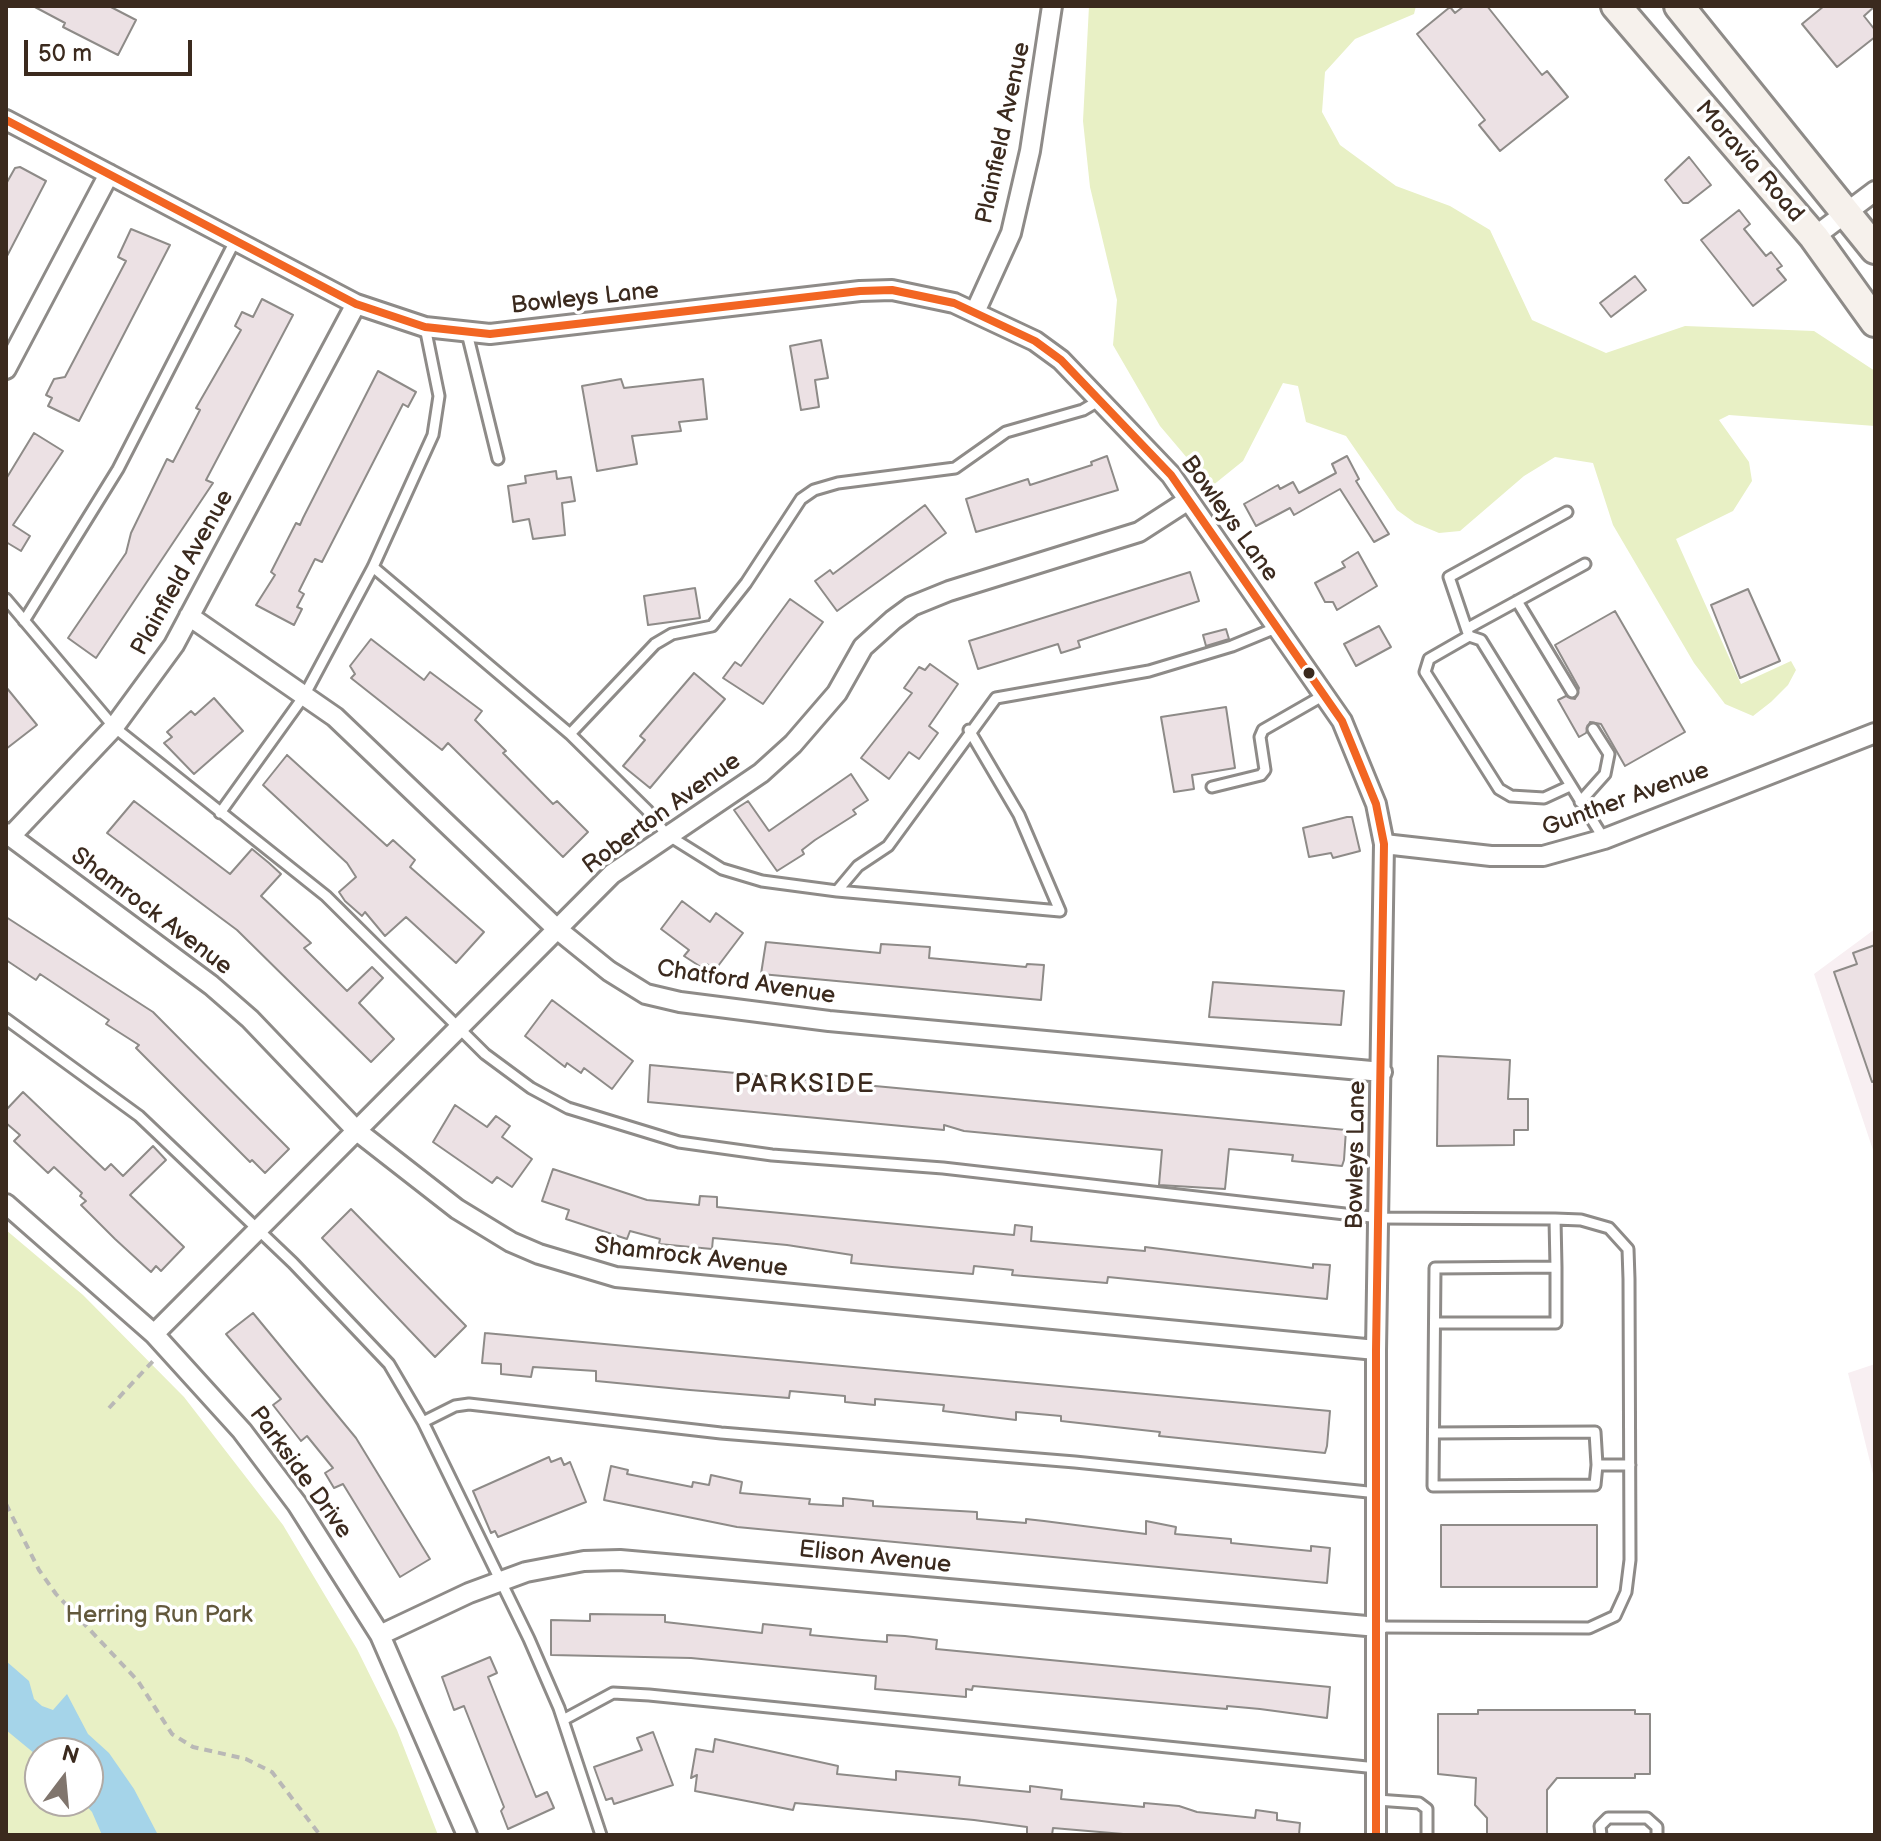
<!DOCTYPE html>
<html>
<head>
<meta charset="utf-8">
<style>
  body { margin:0 }
  #map { position:relative; width:1881px; height:1841px; overflow:hidden; background:#fff; font-family:"Balsamiq Sans",sans-serif }
  canvas { display:block }
  .frame { position:absolute; inset:0; border:8px solid #3b2a1e; pointer-events:none }
  .north { position:absolute; left:24px; top:1737px; width:80px; height:80px; box-sizing:border-box; background:#fff; border:2px solid #b1aaa5; border-radius:50%; rotate:16deg; font-size:22px; font-weight:700; line-height:32px; text-align:center; color:#3b2a1e }
  .north::after { content:''; display:block; margin:auto; width:28px; height:36px; background:#80756d; clip-path:polygon(50% 0,100% 100%,50% 72%,0 100%) }
  .scale { position:absolute; left:24px; top:40px; width:168px; height:36px; box-sizing:border-box; border:4px solid #3b2a1e; border-top:0; padding-left:10px; font-size:24px; line-height:28px; white-space:nowrap; color:#3b2a1e; -webkit-text-stroke:6px #fff; paint-order:stroke }
</style>
</head>
<body>
<div id="map">
<canvas width="1881" height="1841"></canvas>
<div class="frame"></div>
<div class="north">N</div>
<div class="scale">50 m</div>
</div>
<script>
const context = document.querySelector('canvas').getContext('2d');
context.lineJoin = 'round';
function paint(path, color) {
  context.fillStyle = color;
  context.fill(path, 'evenodd');
}
function poly(rows) {
  const path = new Path2D();
  for (const r of rows) {
    path.moveTo(r[0], r[1]);
    for (let i = 2; i < r.length; i += 2) path.lineTo(r[i], r[i + 1]);
  }
  return path;
}
function stroke(path, color, width, dash) {
  context.strokeStyle = color;
  context.lineWidth = width;
  context.lineCap = dash ? 'butt' : 'round';
  context.setLineDash(dash || []);
  context.stroke(path);
}
function drawText(font, color, halo, rows, align = 'center') {
  context.font = font + ' "Balsamiq Sans",sans-serif';
  context.lineWidth = 7;
  context.setLineDash([]);
  context.textBaseline = 'middle';
  context.strokeStyle = halo;
  context.fillStyle = color;
  for (const [text, x, y, turn = 0] of rows) {
    context.save();
    context.translate(x, y);
    context.rotate((+turn || 0) * Math.PI / 180);
    context.textAlign = isNaN(turn) ? turn : align;
    if (halo) context.strokeText(text, 0, 0);
    context.fillText(text, 0, 0);
    context.restore();
  }
}
const built = poly([
  [1875,929,1875,1156,1814,974],
  [1875,1364,1875,1482,1848,1373]
]);
const green = poly([
  [1089,6,1416,6,1414,14,1355,39,1325,72,1322,112,1340,145,1396,186,1450,206,1490,230,1532,320,1606,353,1685,326,1814,331,1875,371,1875,426,1729,415,1719,420,1749,462,1752,481,1733,511,1676,539,1741,684,1791,661,1796,670,1788,685,1771,702,1753,716,1725,704,1694,663,1613,525,1593,463,1555,457,1524,476,1460,531,1439,533,1415,523,1397,510,1346,436,1306,422,1298,386,1283,383,1243,461,1212,486,1199,472,1160,426,1113,345,1117,300,1090,187,1083,121],
  [6,1230,83,1295,184,1397,283,1525,357,1649,397,1730,438,1835,6,1835],
  [40,1753,88,1753,88,1801,40,1801]
]);
const water = poly([
  [6,1661,29,1681,34,1699,42,1706,53,1710,67,1694,88,1734,109,1753,134,1789,158,1835,102,1835,92,1812,82,1801,88,1801,88,1753,40,1753,40,1758,6,1730]
]);
const building = poly([
  [33,6,109,6,136,20,118,55,63,27,65,23,33,6],
  [1464,6,1487,6,1542,75,1547,71,1568,97,1500,151,1479,125,1485,120,1417,34,1450,7,1455,13,1464,6],
  [1824,6,1875,6,1864,16,1875,30,1875,37,1837,67,1802,24,1824,6],
  [1689,157,1711,185,1688,203,1683,203,1665,180,1689,157],
  [20,167,46,181,6,258,6,184,15,168,20,167],
  [1739,210,1750,224,1744,229,1766,256,1771,252,1782,266,1777,269,1786,280,1753,306,1701,240,1739,210],
  [131,229,170,245,79,421,48,406,52,398,46,395,54,379,65,377,126,261,118,257,131,229],
  [1635,276,1646,290,1611,317,1600,303,1635,276],
  [262,299,293,315,206,480,213,483,96,658,68,638,126,553,131,533,167,459,173,462,200,410,196,408,241,330,235,326,242,312,253,317,262,299],
  [821,340,828,378,815,380,819,407,801,410,790,346,821,340],
  [378,371,416,392,408,407,403,404,322,562,315,559,299,591,304,594,297,607,302,609,294,625,256,605,275,575,271,572,296,523,300,525,303,518,378,371],
  [621,379,624,388,703,379,707,419,679,422,681,431,632,436,637,464,597,471,582,386,621,379],
  [34,433,63,451,13,525,30,536,21,551,6,542,6,479,34,433],
  [1107,456,1118,490,976,532,966,499,1028,479,1030,485,1092,465,1091,462,1107,456],
  [1347,456,1359,479,1356,481,1389,534,1374,542,1340,489,1294,515,1290,508,1256,526,1244,504,1278,485,1280,489,1293,482,1299,493,1336,473,1332,464,1347,456],
  [556,471,557,479,571,477,575,501,562,503,565,535,533,539,529,519,513,522,508,486,526,483,525,476,556,471],
  [925,505,946,533,837,611,815,581,830,570,833,574,925,505],
  [1358,552,1377,586,1337,610,1333,602,1325,602,1315,583,1345,567,1342,562,1358,552],
  [1190,572,1199,601,1078,641,1080,647,1061,653,1058,644,978,669,969,641,1190,572],
  [695,588,700,618,648,625,644,596,695,588],
  [1748,589,1780,661,1740,678,1711,605,1748,589],
  [790,599,823,622,763,704,723,678,735,662,741,666,790,599],
  [1615,611,1685,732,1625,766,1601,724,1590,722,1586,733,1579,737,1558,700,1566,696,1575,699,1579,688,1555,645,1615,611],
  [1379,626,1391,647,1356,666,1344,644,1379,626],
  [1226,629,1229,639,1206,646,1203,635,1226,629],
  [371,639,424,680,430,672,482,711,475,720,506,751,503,753,553,804,557,801,588,832,563,857,448,743,442,750,351,678,355,674,350,666,371,639],
  [930,664,958,684,929,726,938,733,919,759,909,752,889,779,861,758,912,693,904,688,919,667,925,670,930,664],
  [694,673,725,699,650,788,623,766,645,740,640,736,694,673],
  [6,687,37,725,6,749,6,687],
  [214,698,243,731,194,774,164,743,172,737,167,732,191,711,195,715,214,698],
  [1226,707,1235,768,1192,775,1194,789,1174,792,1161,717,1226,707],
  [287,755,387,846,393,840,415,860,410,867,484,932,456,963,406,917,385,936,365,912,362,916,345,901,339,892,356,877,347,863,263,785,287,755],
  [851,774,868,800,853,810,856,814,815,840,802,850,804,854,777,871,734,810,748,801,769,831,851,774],
  [134,801,230,874,252,849,269,863,281,874,261,896,311,943,304,948,347,991,372,967,383,978,359,1003,394,1039,371,1062,237,930,107,833,134,801],
  [1347,817,1352,817,1360,851,1333,858,1331,853,1309,857,1303,828,1347,817],
  [682,901,710,922,716,913,743,933,715,970,707,964,704,969,684,956,689,950,661,929,682,901],
  [6,917,153,1012,289,1149,265,1173,252,1160,250,1162,136,1048,139,1045,106,1024,109,1020,40,974,36,980,6,960,6,917],
  [766,942,880,953,881,944,930,947,929,958,1026,967,1027,964,1044,965,1041,1000,761,974,766,942],
  [1875,945,1875,1081,1872,1082,1834,972,1857,964,1853,953,1875,945],
  [1213,982,1344,991,1341,1025,1209,1017,1213,982],
  [552,1000,633,1061,612,1089,584,1068,581,1073,567,1063,565,1067,525,1036,552,1000],
  [1438,1056,1510,1060,1508,1099,1528,1099,1528,1130,1514,1130,1514,1145,1437,1146,1438,1056],
  [650,1065,1346,1130,1344,1160,1342,1166,1292,1161,1293,1155,1229,1149,1225,1189,1159,1185,1162,1150,964,1131,944,1125,944,1130,648,1102,650,1065],
  [23,1092,105,1170,111,1164,123,1176,153,1146,166,1160,130,1195,184,1247,161,1271,156,1266,151,1272,115,1239,81,1205,86,1201,80,1196,82,1193,54,1167,48,1173,14,1141,20,1135,6,1123,6,1110,23,1092],
  [455,1105,487,1127,496,1116,510,1126,502,1137,532,1159,512,1187,497,1177,492,1183,433,1142,455,1105],
  [553,1169,647,1200,699,1205,700,1196,717,1197,717,1207,1014,1235,1015,1225,1032,1227,1031,1241,1145,1251,1145,1247,1313,1268,1313,1264,1330,1265,1327,1299,1108,1277,1107,1283,1012,1275,1013,1270,974,1266,973,1274,892,1267,851,1263,852,1255,787,1245,713,1238,712,1249,659,1244,660,1239,630,1231,627,1239,566,1219,569,1210,542,1201,553,1169],
  [351,1209,466,1326,435,1357,322,1238,351,1209],
  [253,1313,356,1438,430,1559,400,1577,343,1484,334,1488,325,1473,333,1468,307,1436,301,1441,273,1405,281,1399,226,1334,253,1313],
  [485,1333,1330,1411,1327,1446,1325,1453,1159,1436,1160,1432,1061,1421,1061,1416,1016,1412,1016,1420,943,1411,944,1405,875,1399,875,1405,845,1402,845,1396,790,1391,789,1398,690,1390,596,1381,596,1371,533,1367,531,1377,501,1374,501,1364,482,1363,485,1333],
  [549,1457,551,1462,561,1458,564,1465,570,1462,586,1502,498,1537,495,1531,491,1533,473,1491,549,1457],
  [611,1466,628,1470,627,1474,692,1487,693,1482,709,1485,711,1475,742,1482,740,1493,810,1499,809,1504,843,1506,843,1498,873,1501,873,1506,977,1512,977,1519,1026,1523,1026,1519,1044,1521,1146,1534,1146,1521,1176,1527,1175,1534,1231,1539,1231,1543,1311,1551,1311,1546,1330,1548,1327,1583,737,1527,604,1500,611,1466],
  [1441,1525,1597,1525,1597,1587,1441,1587,1441,1525],
  [590,1614,665,1615,665,1622,762,1633,763,1624,811,1629,810,1635,862,1640,887,1642,887,1635,905,1636,937,1640,936,1649,1330,1687,1327,1718,1260,1709,1227,1706,1227,1709,973,1686,972,1690,966,1689,966,1697,875,1689,876,1676,691,1658,551,1655,551,1620,590,1621,590,1614],
  [490,1657,497,1673,488,1677,536,1797,547,1792,554,1808,508,1829,501,1811,504,1807,464,1706,454,1710,442,1677,490,1657],
  [1478,1710,1635,1710,1635,1714,1650,1714,1650,1774,1635,1774,1635,1778,1557,1778,1547,1790,1547,1835,1487,1835,1487,1818,1475,1805,1476,1778,1438,1774,1438,1714,1478,1714,1478,1710],
  [653,1732,673,1785,614,1804,612,1798,606,1800,594,1767,642,1750,637,1738,653,1732],
  [715,1739,838,1766,837,1774,896,1780,896,1771,960,1777,959,1785,1030,1792,1030,1786,1062,1790,1061,1799,1144,1807,1144,1803,1179,1806,1197,1812,1255,1818,1256,1810,1277,1813,1277,1820,1300,1823,1299,1835,1135,1835,1053,1828,1052,1835,1027,1835,1027,1827,974,1820,795,1803,793,1810,695,1791,697,1775,691,1778,696,1749,713,1752,715,1739]
]);
const path = poly([
  [109,1408,153,1361],
  [6,1504,39,1570,56,1594,138,1681,172,1734,193,1747,246,1759,272,1772,320,1835]
]);
const lane = poly([
  [467,333,498,459],
  [373,567,570,734,647,810,666,834,722,869,762,881,837,891,858,866,888,846,996,698,1149,671,1232,646,1278,627],
  [6,599,114,727,326,896,485,1054,531,1088,568,1108,679,1142,772,1155,943,1168,1380,1218,1555,1219,1581,1220,1609,1228,1628,1249,1629,1279,1630,1560,1626,1592,1615,1616,1589,1628,1378,1627],
  [1517,601,1572,692],
  [24,621,118,469,234,243],
  [1468,628,1585,564],
  [1469,636,1449,577,1567,512],
  [570,734,655,644,672,634,712,626,746,583,801,499,814,490,838,483,955,468,1006,432,1083,410,1100,400],
  [1570,786,1544,798,1511,796,1499,789,1425,672,1429,659,1469,636,1481,640,1604,839],
  [1212,787,1261,775,1265,770,1260,737,1263,730,1324,695],
  [1580,802,1605,774,1609,754,1593,729],
  [220,813,304,696,373,567,433,435,439,396,425,327],
  [837,891,1060,911,1019,815,969,730],
  [6,1019,139,1116,293,1263,389,1364,423,1422,529,1639,559,1708,601,1835],
  [1555,1219,1556,1267,1435,1268,1433,1486,1595,1485,1597,1465],
  [1435,1323,1556,1323,1556,1267],
  [423,1422,455,1406,469,1404,721,1433,1075,1462,1378,1493],
  [1434,1433,1595,1432,1597,1465,1630,1465],
  [563,1720,613,1693,649,1695,1377,1768],
  [1377,1800,1419,1803,1427,1809,1427,1835],
  [1601,1835,1600,1826,1608,1818,1647,1818,1657,1827,1657,1835]
]);
const street = poly([
  [6,120,356,304,425,327,490,334,860,291,892,290,954,303,1035,341,1061,360,1171,475,1342,721,1376,804,1384,844,1376,1350,1376,1835],
  [1814,237,1875,191],
  [975,312,1011,233,1030,151,1052,6],
  [6,369,109,174],
  [189,616,335,717,557,929,609,971,646,994,680,1002,829,1021,1382,1072],
  [6,833,211,985,250,1019,357,1131,457,1209,511,1242,539,1254,616,1277,1376,1350],
  [10,837,114,727,174,645,356,304],
  [1384,844,1491,856,1543,856,1604,839,1875,733],
  [6,1204,154,1334,242,1431,297,1504,380,1635,467,1835],
  [154,1334,612,874,761,773,793,744,837,693,863,647,893,620,912,606,949,591,1139,532,1187,501],
  [380,1635,469,1593,526,1572,584,1561,620,1560,1378,1627]
]);
const primary = poly([
  [1616,6,1814,237,1875,322],
  [1679,6,1875,249]
]);
const bus1 = poly([
  [6,120,356,304,425,327,490,334,860,291,892,290,954,303,1035,341,1061,360,1171,475,1342,721,1376,804,1384,844,1376,1350,1376,1835]
]);
const markers = [
  [1309,673,7,"#3b2a1e"]
];
const streetNames = [
  ["Plainfield Avenue",1004,133,-78],
  ["Moravia Road",1749,162,49],
  ["Bowleys Lane",585,299,-6],
  ["Bowleys Lane",1229,519,54],
  ["Plainfield Avenue",183,573,-61],
  ["Gunther Avenue",1626,800,-20],
  ["Roberton Avenue",662,814,-36],
  ["Shamrock Avenue",151,912,37],
  ["Chatford Avenue",746,983,9],
  ["Bowleys Lane",1357,1155,-89],
  ["Shamrock Avenue",691,1258,7],
  ["Parkside Drive",300,1473,54],
  ["Elison Avenue",875,1558,6]
];
const parkNames = [
  ["Herring Run Park",159,1616]
];
const neighbourhoodNames = [
  ["PARKSIDE",805,1085]
];
paint(built, '#f8eff2');
paint(green, '#e8f0c5');
paint(water, '#a5d4e9');
paint(building, '#ece1e4');
stroke(building, '#8e8b88', 2);
stroke(lane, '#8e8b88', 15);
stroke(street, '#8e8b88', 24);
stroke(primary, '#8e8b88', 34);
stroke(path, '#b9b8b6', 4, [8, 6]);
stroke(lane, '#fff', 9);
stroke(street, '#fff', 18);
stroke(primary, '#f6f1ec', 28);
stroke(bus1, '#f26522', 8);
for (const [x, y, r, color] of markers) {
  const dot = new Path2D();
  dot.arc(x, y, r, 0, 2 * Math.PI);
  context.fillStyle = color;
  context.fill(dot);
  stroke(dot, '#fff', 3);
}
drawText('24px', '#3b2a1e', '#fff', streetNames);
drawText('24px', '#62583c', '#fff', parkNames);
context.letterSpacing = '2px';
drawText('26px', '#3b2a1e', '#fff', neighbourhoodNames);
context.letterSpacing = '0px';
</script>
</body>
</html>
